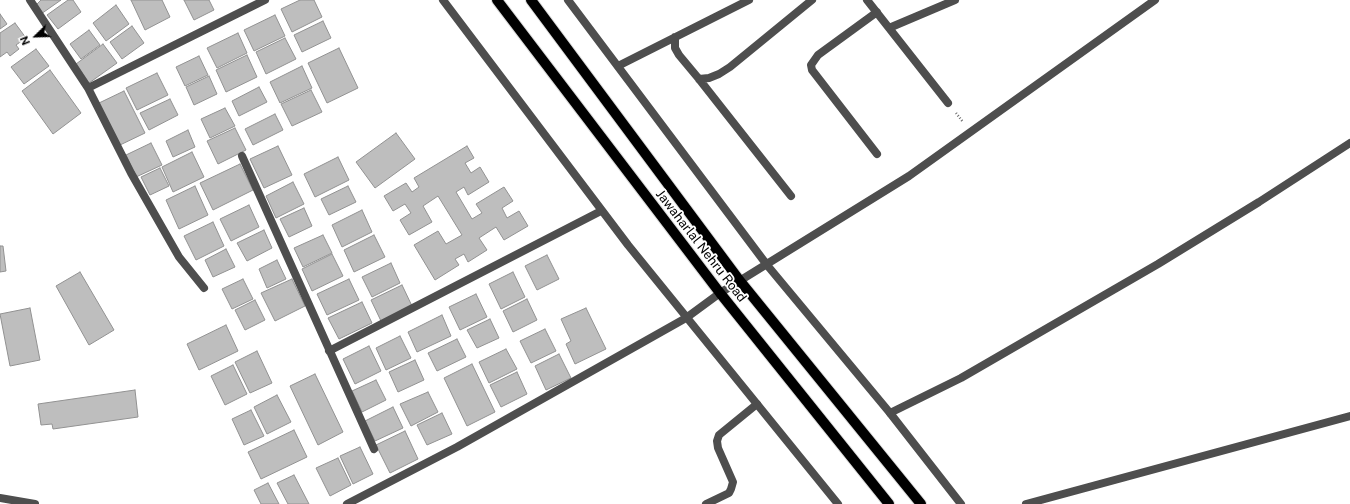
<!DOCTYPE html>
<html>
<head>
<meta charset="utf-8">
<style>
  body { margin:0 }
  #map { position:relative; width:1350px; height:504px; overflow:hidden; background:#fff; font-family:"Public Sans",sans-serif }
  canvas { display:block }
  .north { position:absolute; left:16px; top:16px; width:40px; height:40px; -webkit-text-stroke:3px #fff; paint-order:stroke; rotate:247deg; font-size:11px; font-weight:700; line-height:16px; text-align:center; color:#000 }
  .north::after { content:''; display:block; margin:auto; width:14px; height:18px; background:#000; clip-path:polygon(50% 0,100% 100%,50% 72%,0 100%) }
</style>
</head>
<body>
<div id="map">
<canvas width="1350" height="504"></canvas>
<div class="north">N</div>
</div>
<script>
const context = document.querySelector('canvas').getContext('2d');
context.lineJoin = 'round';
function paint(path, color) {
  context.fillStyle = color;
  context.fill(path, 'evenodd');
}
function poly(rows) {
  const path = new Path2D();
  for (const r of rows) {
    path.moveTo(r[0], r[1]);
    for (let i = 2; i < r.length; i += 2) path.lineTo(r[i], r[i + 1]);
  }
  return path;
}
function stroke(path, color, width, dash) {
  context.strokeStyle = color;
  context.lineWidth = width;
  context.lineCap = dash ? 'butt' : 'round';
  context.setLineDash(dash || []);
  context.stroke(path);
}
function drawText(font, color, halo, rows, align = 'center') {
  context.font = font + ' "Public Sans",sans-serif';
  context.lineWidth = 3.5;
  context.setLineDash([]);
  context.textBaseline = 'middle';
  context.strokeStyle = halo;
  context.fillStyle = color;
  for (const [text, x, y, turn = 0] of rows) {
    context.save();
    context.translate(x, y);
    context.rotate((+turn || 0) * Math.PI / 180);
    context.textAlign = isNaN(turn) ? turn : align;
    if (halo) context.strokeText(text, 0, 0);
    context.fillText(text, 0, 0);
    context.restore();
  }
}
const building = poly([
  [41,0,61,0,41,14,35,6,41,0],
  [68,0,73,0,81,12,58,29,47,15,68,0],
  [131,0,162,0,170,17,145,30,131,0],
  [184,0,209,0,214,10,194,20,184,0],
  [300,0,314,0,322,17,292,32,281,9,300,0],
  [116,5,129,24,106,41,93,23,116,5],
  [0,14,7,24,0,29,0,14],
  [275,15,285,36,254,51,244,30,275,15],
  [323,21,331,38,302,52,294,35,323,21],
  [15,23,26,38,16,45,19,49,10,56,7,52,0,57,0,33,15,23],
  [132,26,144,43,122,59,110,42,132,26],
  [89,30,100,45,81,59,70,44,89,30],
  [238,33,247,53,217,68,207,48,238,33],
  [285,38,296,59,266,74,256,52,285,38],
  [103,44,117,63,89,83,76,64,103,44],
  [339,48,358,88,327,103,308,63,339,48],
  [36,49,49,66,24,84,11,67,36,49],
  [247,55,257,77,226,92,216,70,247,55],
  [199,56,208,75,185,86,176,67,199,56],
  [302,66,312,88,280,103,270,82,302,66],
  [50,70,81,113,53,134,22,91,50,70],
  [157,73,168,95,137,110,126,88,157,73],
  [209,76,217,94,194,105,186,87,209,76],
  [259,87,267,102,239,116,232,101,259,87],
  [311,90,322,112,292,126,281,104,311,90],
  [124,91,145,133,120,145,99,103,124,91],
  [170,99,178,115,149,130,140,113,170,99],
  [225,108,235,126,210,138,201,119,225,108],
  [275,114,283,130,253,145,245,129,275,114],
  [235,128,246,150,218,164,207,141,235,128],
  [188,130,195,147,173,157,166,141,188,130],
  [396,133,415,159,375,188,356,162,396,133],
  [151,143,162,165,136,177,126,155,151,143],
  [278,146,292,175,264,188,250,159,278,146],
  [467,146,474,158,465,163,471,173,480,167,489,182,468,195,464,187,456,192,472,219,482,213,476,204,504,187,513,201,502,208,507,218,519,211,528,226,504,240,496,227,479,238,487,250,468,262,464,254,455,259,459,265,435,280,414,245,438,231,446,244,462,235,438,196,423,206,432,222,409,235,400,220,411,213,405,204,393,211,384,196,406,183,412,192,419,187,414,178,467,146],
  [192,152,204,177,173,192,162,167,192,152],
  [338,157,349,180,315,197,304,174,338,157],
  [240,164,253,190,213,210,200,183,240,164],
  [160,168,169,186,150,195,141,177,160,168],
  [293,182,304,204,276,218,266,196,293,182],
  [195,186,208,215,179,229,166,200,195,186],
  [348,186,356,202,329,215,321,199,348,186],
  [249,205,259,227,231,241,220,219,249,205],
  [304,208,312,226,289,237,280,219,304,208],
  [362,210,372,232,342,247,332,225,362,210],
  [213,222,224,246,196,260,184,236,213,222],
  [264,230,272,248,247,261,237,243,264,230],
  [323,235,332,253,303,267,294,248,323,235],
  [374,235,385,257,354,272,344,250,374,235],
  [0,246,3,246,6,271,0,272,0,246],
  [226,249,235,267,213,277,205,260,226,249],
  [332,254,343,276,312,291,302,269,332,254],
  [547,255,559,279,537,290,525,266,547,255],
  [277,260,286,279,267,288,259,269,277,260],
  [391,263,400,283,372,297,362,277,391,263],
  [80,272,114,330,89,345,56,286,80,272],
  [513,272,525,297,501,309,489,284,513,272],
  [243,279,253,299,232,309,222,289,243,279],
  [292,279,305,306,275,321,261,293,292,279],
  [349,279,359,300,327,315,317,294,349,279],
  [402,285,412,306,381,321,371,300,402,285],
  [476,294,487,317,460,330,449,307,476,294],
  [527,299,537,320,513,332,503,311,527,299],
  [255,300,265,320,245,330,235,310,255,300],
  [362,302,372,323,339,339,328,318,362,302],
  [30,308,40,360,10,366,0,314,30,308],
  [586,308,606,349,575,364,566,344,571,341,561,319,586,308],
  [442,315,451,336,417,352,408,332,442,315],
  [490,319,499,338,477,348,467,330,490,319],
  [226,325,238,351,199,370,187,344,226,325],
  [545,329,556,351,531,363,520,341,545,329],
  [400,336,411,358,386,370,376,348,400,336],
  [457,339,466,357,437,371,428,353,457,339],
  [369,346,381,371,355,384,343,359,369,346],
  [506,349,517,369,489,383,479,362,506,349],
  [257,351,272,383,250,393,235,362,257,351],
  [559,354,571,378,546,390,535,366,559,354],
  [415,360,424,380,398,392,389,372,415,360],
  [472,364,495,412,467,426,444,378,472,364],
  [233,365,247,394,225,405,211,376,233,365],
  [517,372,527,394,501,407,490,385,517,372],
  [315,374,343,432,318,445,290,386,315,374],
  [376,380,386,400,362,412,352,391,376,380],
  [135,390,138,417,53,429,52,424,41,425,38,404,135,390],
  [428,392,438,412,411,426,400,404,428,392],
  [277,395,291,422,267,434,254,407,277,395],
  [393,407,403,428,375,441,365,421,393,407],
  [251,410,264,436,244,445,232,419,251,410],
  [442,413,452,434,427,445,417,425,442,413],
  [294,430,307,457,261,479,248,452,294,430],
  [405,431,418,459,390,473,376,445,405,431],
  [360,447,373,474,353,484,340,456,360,447],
  [338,458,351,485,330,496,316,468,338,458],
  [294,475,309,504,288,504,277,483,294,475],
  [268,483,279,504,261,504,254,490,268,483]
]);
const path = poly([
  [956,113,963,122]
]);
const service = poly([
  [242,156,374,449],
  [329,351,601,211]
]);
const minor = poly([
  [30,0,88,88,265,0],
  [867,0,948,103],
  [877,12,818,55,811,65,812,70,877,154],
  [889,28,955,0],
  [675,37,675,48,679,55,699,79,791,196],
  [618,66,749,0],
  [699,79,709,78,719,74,730,67,812,0],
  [88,88,131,173,179,257,204,288],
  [890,413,961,378,1158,264,1259,202,1350,143],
  [706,504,729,493,731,489,733,482,718,448,717,441,719,435,757,404],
  [1026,504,1350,416]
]);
const tertiary = poly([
  [443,0,628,245,838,504],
  [568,0,767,265,890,413,961,504],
  [0,498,35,504],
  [347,504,457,447,686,318,720,293,909,176,1155,0]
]);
const primary = poly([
  [497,0,720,293,889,504],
  [531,0,740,281,921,504]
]);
const streetNames = [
  ["Jawaharlal Nehru Road",701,246,52]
];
paint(building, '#bebebe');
stroke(building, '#929292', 1);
stroke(primary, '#dbdbdb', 12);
stroke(path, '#707070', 2.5, [1, 2]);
stroke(service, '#4e4e4e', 8);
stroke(minor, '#4e4e4e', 8);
stroke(tertiary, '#4e4e4e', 8);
stroke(primary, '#000', 10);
drawText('13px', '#000', '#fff', streetNames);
</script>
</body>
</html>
